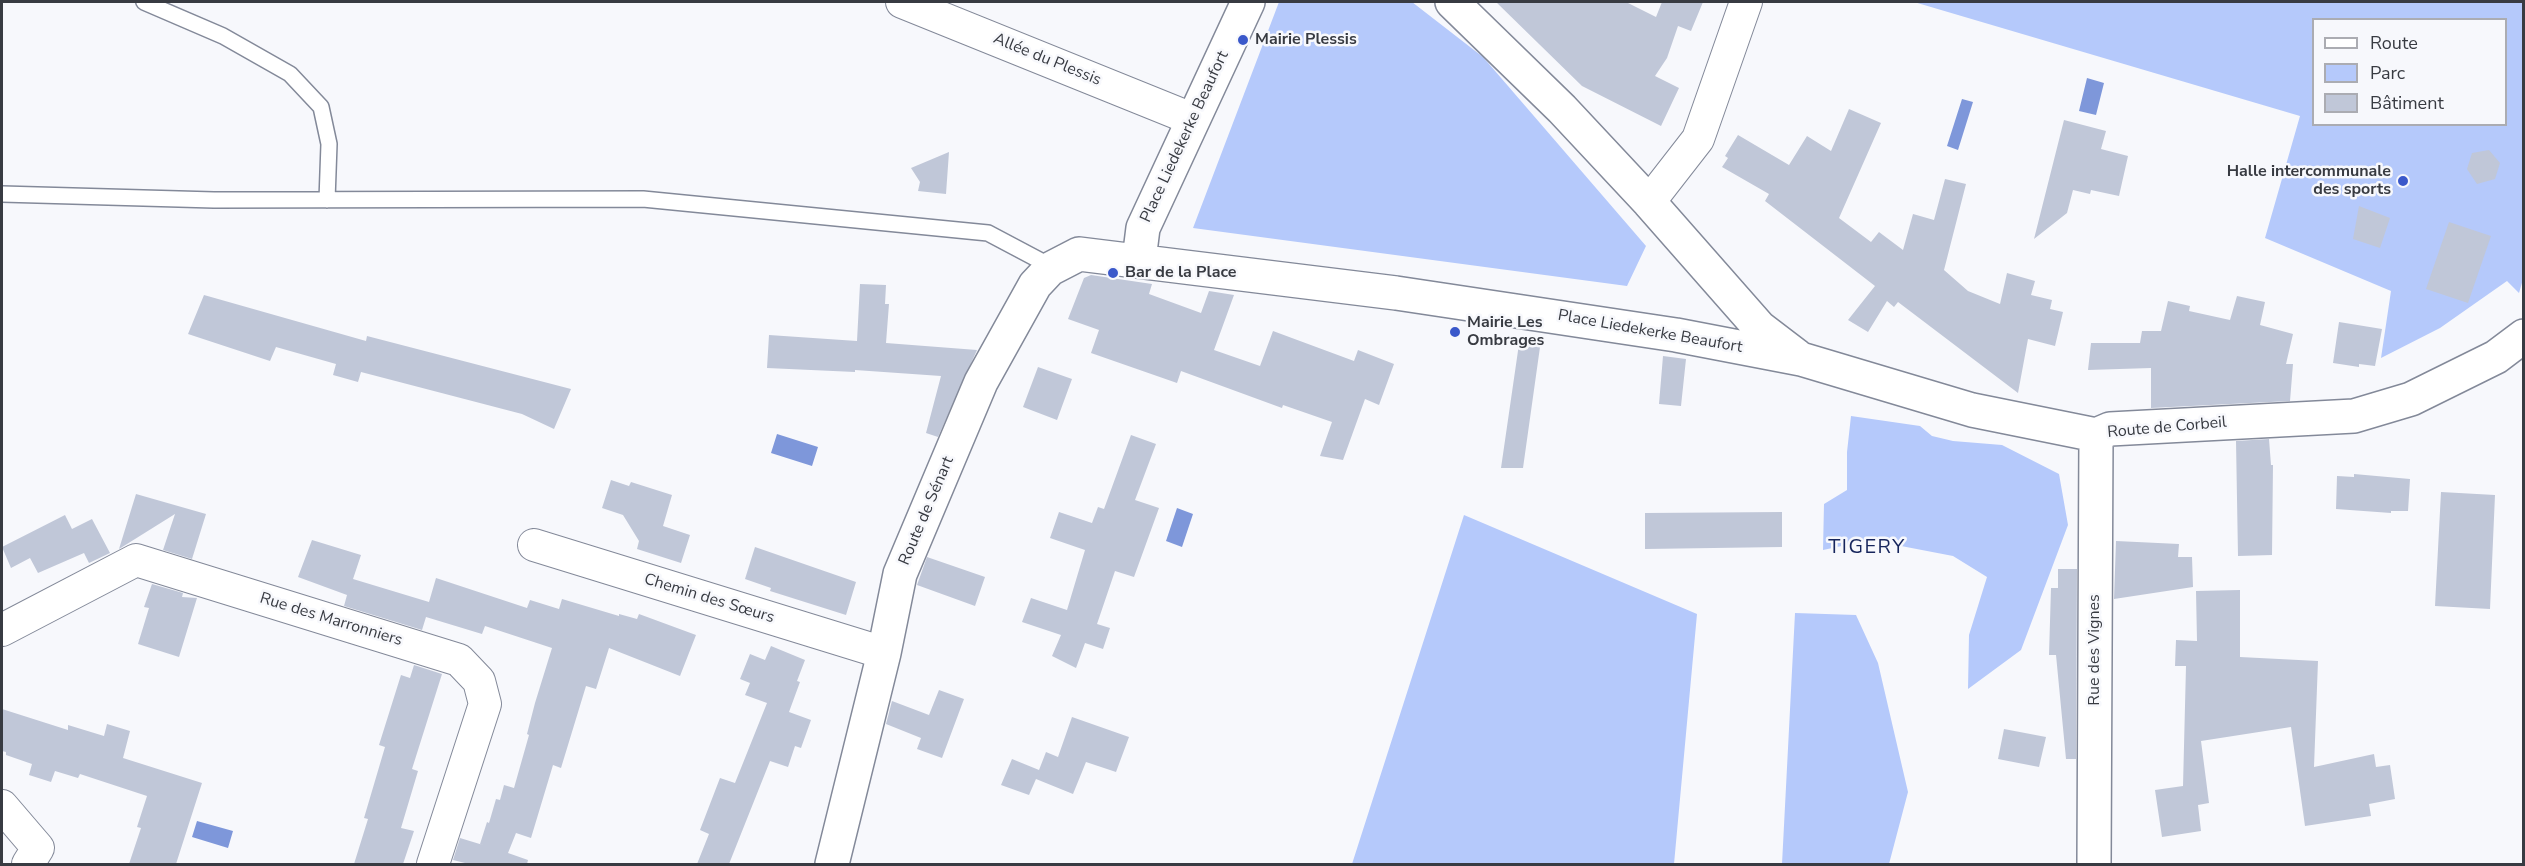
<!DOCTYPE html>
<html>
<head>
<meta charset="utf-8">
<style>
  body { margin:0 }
  #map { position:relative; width:2525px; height:866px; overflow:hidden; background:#f7f8fc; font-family:"Nunito Sans",sans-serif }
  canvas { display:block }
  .frame { position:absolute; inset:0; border:3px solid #383b42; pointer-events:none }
  .legend { position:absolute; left:2312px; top:18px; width:195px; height:108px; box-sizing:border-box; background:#f7f8fc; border:2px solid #abacb2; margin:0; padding:8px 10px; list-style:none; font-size:18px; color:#383b42 }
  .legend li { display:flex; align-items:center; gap:12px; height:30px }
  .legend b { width:30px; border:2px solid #abacb2 }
</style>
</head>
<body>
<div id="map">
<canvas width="2525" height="866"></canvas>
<div class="frame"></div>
<ul class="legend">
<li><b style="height:8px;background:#fff"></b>Route</li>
<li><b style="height:16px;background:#b5c9fb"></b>Parc</li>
<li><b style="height:16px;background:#c0c7d8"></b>Bâtiment</li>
</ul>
</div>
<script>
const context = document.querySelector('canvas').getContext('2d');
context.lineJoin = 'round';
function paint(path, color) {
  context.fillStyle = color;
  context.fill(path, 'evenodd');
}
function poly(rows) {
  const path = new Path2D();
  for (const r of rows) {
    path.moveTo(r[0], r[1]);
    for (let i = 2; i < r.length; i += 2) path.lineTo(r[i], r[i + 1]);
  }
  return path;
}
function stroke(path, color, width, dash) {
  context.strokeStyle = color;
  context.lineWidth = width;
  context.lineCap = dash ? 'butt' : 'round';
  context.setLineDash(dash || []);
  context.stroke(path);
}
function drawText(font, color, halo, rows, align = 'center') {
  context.font = font + ' "Nunito Sans",sans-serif';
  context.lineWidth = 5;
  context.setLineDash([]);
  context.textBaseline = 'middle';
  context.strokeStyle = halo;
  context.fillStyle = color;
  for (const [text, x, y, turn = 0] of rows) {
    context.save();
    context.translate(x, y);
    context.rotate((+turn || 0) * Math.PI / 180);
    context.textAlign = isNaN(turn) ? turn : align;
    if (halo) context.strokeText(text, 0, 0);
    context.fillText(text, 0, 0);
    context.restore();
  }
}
const green = poly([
  [1279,2,1412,2,1483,57,1646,246,1627,286,1193,228],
  [1914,2,2523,2,2524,276,2519,293,2507,281,2440,328,2381,358,2391,291,2265,238,2300,116],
  [2314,20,2506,20,2506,124,2314,124],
  [1851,416,1920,426,1932,436,1953,441,2002,445,2059,474,2068,525,2021,650,1968,689,1969,635,1987,577,1953,556,1870,540,1823,550,1824,504,1847,490,1847,452],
  [1464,515,1697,614,1674,864,1352,864],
  [1795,613,1856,615,1878,663,1908,792,1889,864,1782,864]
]);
const water = poly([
  [2087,78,2104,83,2096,115,2079,111],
  [1962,99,1973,102,1958,150,1947,146],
  [777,434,818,447,812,466,771,453],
  [1177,508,1193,514,1182,547,1166,541],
  [197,821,233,831,228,848,192,837]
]);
const building = poly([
  [1496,2,1626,2,1656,17,1662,2,1703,2,1691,31,1678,26,1667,58,1655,76,1679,88,1661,126,1582,86],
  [1849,109,1881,123,1839,218,1871,242,1879,232,1903,250,1913,214,1934,220,1945,179,1966,184,1944,270,1968,291,2000,304,2007,273,2035,281,2031,295,2052,300,2050,309,2063,312,2055,346,2028,339,2018,393,1898,302,1894,307,1887,301,1868,332,1848,320,1875,286,1765,201,1769,194,1722,167,1728,158,1725,156,1738,135,1789,165,1807,136,1831,151],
  [2064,120,2106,131,2101,149,2128,156,2119,196,2091,190,2090,194,2073,190,2067,213,2034,239],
  [2489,150,2500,163,2495,179,2477,184,2467,169,2472,153],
  [949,152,946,194,918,191,920,182,911,168],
  [2359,206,2390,218,2380,248,2353,239],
  [2449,222,2491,236,2468,303,2426,289],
  [1091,275,1152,284,1149,294,1201,313,1209,291,1234,295,1214,350,1260,366,1273,331,1354,361,1358,350,1394,364,1379,405,1365,399,1343,460,1320,456,1332,422,1283,405,1282,408,1181,371,1177,383,1091,353,1099,330,1068,319,1084,278],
  [860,284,886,285,885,304,889,304,886,343,977,350,938,437,926,433,941,376,855,370,855,372,767,368,769,335,857,341],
  [204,295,366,341,367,336,571,389,554,429,522,414,361,372,358,382,333,375,336,364,276,347,270,361,188,334],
  [2237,296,2265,302,2260,325,2293,334,2286,364,2293,364,2290,401,2151,408,2151,368,2088,370,2091,343,2140,343,2142,331,2161,331,2168,301,2190,306,2189,311,2230,320],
  [2339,322,2382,329,2375,366,2359,364,2359,367,2333,363],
  [1520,337,1541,340,1523,468,1501,468],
  [1663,356,1686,359,1681,406,1659,404],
  [1038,367,1072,379,1057,420,1023,407],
  [1131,435,1156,444,1135,500,1159,508,1134,577,1115,571,1097,624,1110,628,1103,649,1085,643,1076,668,1052,656,1061,635,1022,622,1031,598,1067,610,1085,550,1050,538,1059,512,1092,523,1098,507,1104,509],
  [2269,439,2271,465,2273,465,2272,555,2238,556,2236,441],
  [2354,474,2410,479,2408,511,2391,511,2391,513,2336,509,2337,476,2354,477],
  [611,480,629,486,631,482,672,495,663,526,690,535,681,563,637,549,639,541,623,515,602,508],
  [2441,492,2495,495,2490,609,2435,606],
  [136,494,206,514,192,559,163,550,175,514,119,549],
  [1782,512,1782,547,1645,549,1645,513],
  [65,515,72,529,92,519,110,553,89,563,84,553,38,573,30,558,11,568,2,547],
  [312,540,361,555,353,579,429,602,436,578,527,608,530,600,559,609,562,599,619,616,619,614,637,619,639,614,696,635,680,676,609,648,596,689,586,686,561,768,553,765,531,838,516,833,508,853,528,860,527,864,469,864,453,860,460,838,483,845,480,844,487,822,489,823,496,799,500,800,504,785,514,788,529,735,527,734,535,703,552,648,485,626,482,634,426,617,422,630,344,606,347,595,298,577],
  [2116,541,2179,544,2178,557,2192,557,2193,587,2114,599],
  [755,547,856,582,846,615,770,591,771,588,745,579],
  [927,557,985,577,975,606,917,585],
  [2058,569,2077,569,2076,759,2066,759,2056,655,2049,655,2051,588,2058,588],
  [152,584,183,593,182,597,197,598,179,657,138,644,149,608,144,607],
  [2240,590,2240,657,2318,661,2314,767,2374,754,2376,767,2390,765,2395,799,2369,804,2371,816,2305,826,2291,727,2201,741,2209,803,2198,805,2201,831,2162,837,2155,790,2183,786,2186,666,2175,666,2176,640,2197,641,2196,591],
  [771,646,805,660,797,681,800,682,789,712,811,720,801,748,795,746,788,767,770,761,729,864,697,864,709,834,700,830,720,778,735,783,767,703,745,695,750,683,740,679,750,654,765,660],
  [414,665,442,674,412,769,418,771,401,828,414,831,403,864,354,864,368,819,364,818,385,747,379,745,401,675,410,678],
  [939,690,964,699,942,758,917,749,921,738,886,724,892,701,929,715],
  [2,709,68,730,68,725,104,736,107,724,130,731,123,758,202,783,176,864,129,864,141,828,137,827,147,796,80,774,78,778,55,771,51,782,29,775,32,764,6,755,6,752,2,751],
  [1072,717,1129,737,1116,772,1086,762,1073,794,1036,779,1029,795,1001,785,1012,759,1039,770,1046,752,1058,757],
  [2004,729,2046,737,2039,767,1998,759]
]);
const service = poly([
  [144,2,223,36,290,74,321,107,329,144,327,200],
  [2,194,214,200,643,199,988,233,1039,260,1050,269]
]);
const minor = poly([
  [902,2,1192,119],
  [1649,202,1698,139,1746,2],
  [534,545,884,653],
  [2,630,136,560,459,660,479,681,485,704,433,864],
  [2,806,38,848,28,864]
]);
const tertiary = poly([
  [1452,2,1562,109,1649,202,1759,327,1797,356],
  [1139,260,1143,228,1248,2],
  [832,864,884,653,900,574,981,382,1035,285,1050,269,1079,254,1396,293,1676,335,1801,359,1972,410,2096,435,2110,429,2354,416,2411,399,2496,357,2524,336],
  [2094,864,2096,435]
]);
const markers = [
  [1243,40,6,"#3a58ca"],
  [2403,181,6,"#3a58ca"],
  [1113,273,6,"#3a58ca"],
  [1455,332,6,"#3a58ca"]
];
const poiNames = [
  ["Mairie Plessis",1255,40],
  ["Halle intercommunale",2391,172,"right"],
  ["des sports",2391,190,"right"],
  ["Bar de la Place",1125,273],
  ["Mairie Les",1467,323],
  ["Ombrages",1467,341]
];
const streetNames = [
  ["Allée du Plessis",1047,60,22],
  ["Place Liedekerke Beaufort",1185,137,-65],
  ["Place Liedekerke Beaufort",1650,332,10],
  ["Route de Corbeil",2167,428,-5],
  ["Route de Sénart",927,511,-67],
  ["Chemin des Sœurs",709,599,17],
  ["Rue des Marronniers",331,620,17],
  ["Rue des Vignes",2095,650,-90]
];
const quarterNames = [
  ["TIGERY",1867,548]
];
paint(green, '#b5c9fb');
paint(water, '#7e97da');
paint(building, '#c0c7d8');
stroke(service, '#838999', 18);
stroke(minor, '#838999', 34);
stroke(tertiary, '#838999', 36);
stroke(service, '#fff', 15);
stroke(minor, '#fff', 32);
stroke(tertiary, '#fff', 33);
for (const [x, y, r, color] of markers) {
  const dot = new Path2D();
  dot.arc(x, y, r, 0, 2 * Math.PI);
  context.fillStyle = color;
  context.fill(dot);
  stroke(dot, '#f7f8fc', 2);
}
drawText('bold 16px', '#383b42', '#f7f8fc', poiNames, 'left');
drawText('16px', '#383b42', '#f7f8fc', streetNames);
context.letterSpacing = '1.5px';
drawText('20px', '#16255c', '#f7f8fc', quarterNames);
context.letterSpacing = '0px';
</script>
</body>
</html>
